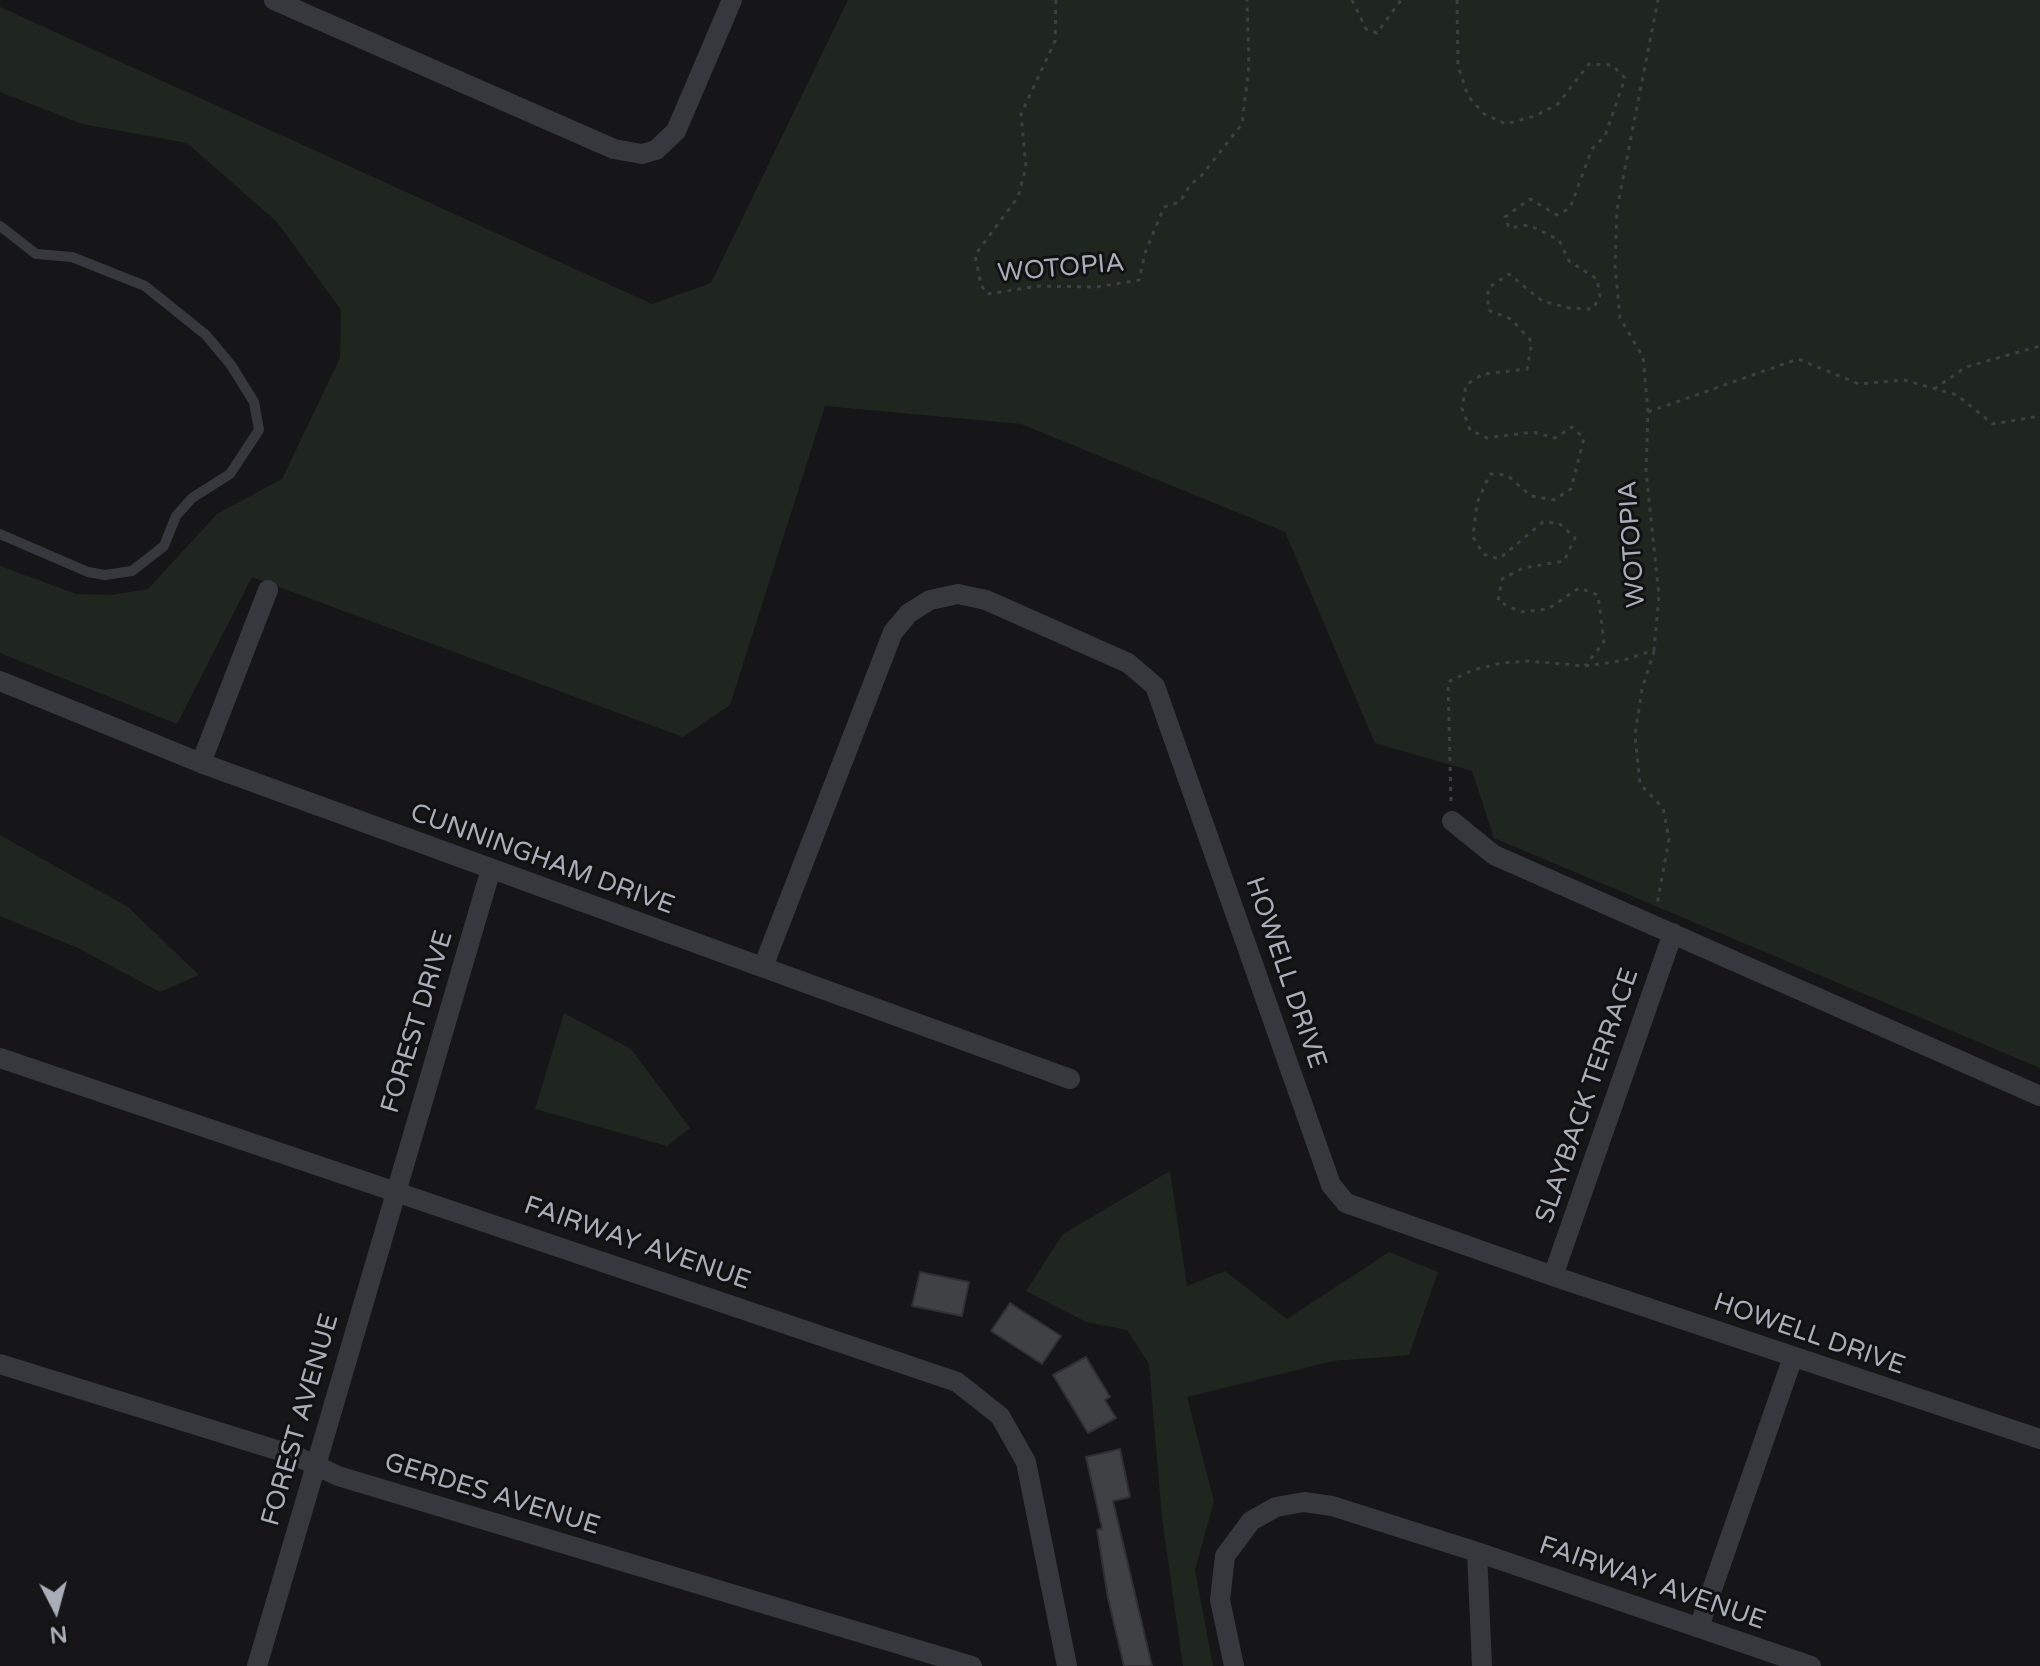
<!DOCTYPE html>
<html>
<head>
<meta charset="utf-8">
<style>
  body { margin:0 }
  #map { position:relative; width:2040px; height:1666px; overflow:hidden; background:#161618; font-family:"Varela Round",sans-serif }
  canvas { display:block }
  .north { position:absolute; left:16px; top:1570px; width:80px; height:80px; -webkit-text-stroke:6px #111113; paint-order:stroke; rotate:174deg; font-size:22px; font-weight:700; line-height:32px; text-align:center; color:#a8adb8 }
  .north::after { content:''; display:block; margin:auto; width:28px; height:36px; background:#a8adb8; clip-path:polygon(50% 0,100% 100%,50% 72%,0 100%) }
</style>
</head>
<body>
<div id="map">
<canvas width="2040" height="1666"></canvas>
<div class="north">N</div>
</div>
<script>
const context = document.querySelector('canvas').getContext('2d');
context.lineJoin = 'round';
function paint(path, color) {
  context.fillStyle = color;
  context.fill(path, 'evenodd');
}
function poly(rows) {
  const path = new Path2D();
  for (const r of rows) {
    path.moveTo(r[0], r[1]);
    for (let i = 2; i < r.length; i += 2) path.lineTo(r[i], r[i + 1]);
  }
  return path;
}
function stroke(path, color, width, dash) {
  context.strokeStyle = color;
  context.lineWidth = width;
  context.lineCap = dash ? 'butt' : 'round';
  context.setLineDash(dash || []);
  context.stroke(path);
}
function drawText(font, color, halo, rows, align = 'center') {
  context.font = font + ' "Varela Round",sans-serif';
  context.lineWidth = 6;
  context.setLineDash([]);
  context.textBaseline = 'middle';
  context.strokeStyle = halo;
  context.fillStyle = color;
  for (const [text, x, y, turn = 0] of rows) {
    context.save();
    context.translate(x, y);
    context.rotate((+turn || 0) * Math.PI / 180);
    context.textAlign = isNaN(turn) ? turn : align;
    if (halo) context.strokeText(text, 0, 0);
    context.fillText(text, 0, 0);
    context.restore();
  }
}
const green = poly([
  [848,0,2040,0,2040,1068,1494,838,1472,771,1375,743,1285,532,1021,424,825,406,730,705,683,737,252,577,177,724,0,653,0,566,76,594,111,595,148,589,217,514,282,479,340,358,341,310,277,222,187,143,82,124,0,92,0,7,652,304,711,283],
  [0,835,128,907,199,975,160,992,78,948,0,916],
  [564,1013,631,1049,690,1128,667,1146,535,1109],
  [1170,1171,1187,1286,1225,1271,1287,1319,1389,1252,1438,1272,1409,1355,1333,1361,1187,1397,1214,1501,1195,1570,1213,1666,1183,1666,1162,1518,1149,1364,1127,1330,1086,1322,1026,1291,1063,1234]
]);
const building = poly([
  [920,1272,969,1282,962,1316,912,1306,920,1272],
  [1010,1303,1061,1336,1042,1364,991,1331,1010,1303],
  [1086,1357,1110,1397,1105,1400,1116,1418,1088,1433,1053,1375,1086,1357],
  [1120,1449,1130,1497,1113,1501,1152,1666,1124,1666,1108,1598,1097,1530,1102,1528,1086,1457,1120,1449]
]);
const path = poly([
  [1056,0,1055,41,1021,114,1026,167,1018,197,975,255,981,285,987,294,1039,286,1097,287,1139,280,1145,253,1164,207,1180,202,1190,185,1202,175,1242,124,1249,65,1247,0],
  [1352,0,1366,29,1377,33,1401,0],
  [1457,0,1458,66,1468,96,1484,114,1506,124,1535,116,1558,104,1589,64,1612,65,1625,78,1605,136,1592,149,1570,208,1557,215,1530,199,1505,217,1509,228,1529,225,1559,240,1569,261,1597,279,1600,296,1593,309,1569,308,1542,301,1509,274,1488,288,1488,310,1511,319,1532,342,1527,369,1483,374,1466,385,1462,408,1470,430,1487,438,1533,432,1555,438,1572,427,1584,438,1571,489,1554,500,1531,496,1507,475,1490,474,1477,503,1473,537,1483,554,1499,559,1543,522,1559,523,1575,538,1564,561,1523,568,1502,579,1498,601,1521,612,1548,609,1579,588,1598,595,1604,642,1585,666],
  [1934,389,1966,367,2040,346],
  [1648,412,1798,359,1859,384,1904,380,1957,395,1993,424,2040,416],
  [1654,651,1642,689,1635,735,1640,784,1663,808,1669,839,1657,905],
  [1451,801,1448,682,1473,670,1502,663,1528,661,1585,666,1621,661,1654,650,1659,596,1646,471,1648,412,1643,357,1620,318,1615,266,1617,209,1658,0]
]);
const lane = poly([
  [0,226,36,254,72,257,145,286,206,335,231,365,254,402,259,430,230,474,192,498,176,516,164,546,132,571,105,575,88,572,0,534]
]);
const street = poly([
  [274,0,614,149,642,154,656,150,676,131,732,0],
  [0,681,201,763,1070,1079],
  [201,763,268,590],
  [1452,821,1494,855,2040,1096],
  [763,967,893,632,909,613,930,600,958,594,986,600,1128,663,1155,686,1331,1185,1346,1203,1553,1276,2040,1439],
  [0,1058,957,1382,1000,1416,1026,1462,1067,1666],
  [1553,1276,1673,933],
  [0,1364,296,1456,338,1476,972,1666],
  [1477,1552,1482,1666],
  [1699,1627,1793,1357],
  [257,1666,491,869],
  [1234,1666,1220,1600,1225,1556,1251,1521,1276,1507,1304,1502,1332,1506,1477,1552,1811,1666]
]);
const streetNames = [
  ["WOTOPIA",1061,269,-5],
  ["WOTOPIA",1633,544,-94],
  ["CUNNINGHAM DRIVE",542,860,20],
  ["HOWELL DRIVE",1285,973,71],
  ["FOREST DRIVE",418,1022,-73],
  ["SLAYBACK TERRACE",1588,1096,-71],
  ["FAIRWAY AVENUE",637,1244,19],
  ["HOWELL DRIVE",1809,1335,19],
  ["FOREST AVENUE",301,1420,-74],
  ["GERDES AVENUE",492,1495,17],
  ["FAIRWAY AVENUE",1652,1584,19]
];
paint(green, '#1e261f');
paint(building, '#404145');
stroke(building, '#303034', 2);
stroke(path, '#3d3f44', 3, [4, 6]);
stroke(lane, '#37383d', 10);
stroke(street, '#37383d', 20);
drawText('26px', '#a8adb8', '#111113', streetNames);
</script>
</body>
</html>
